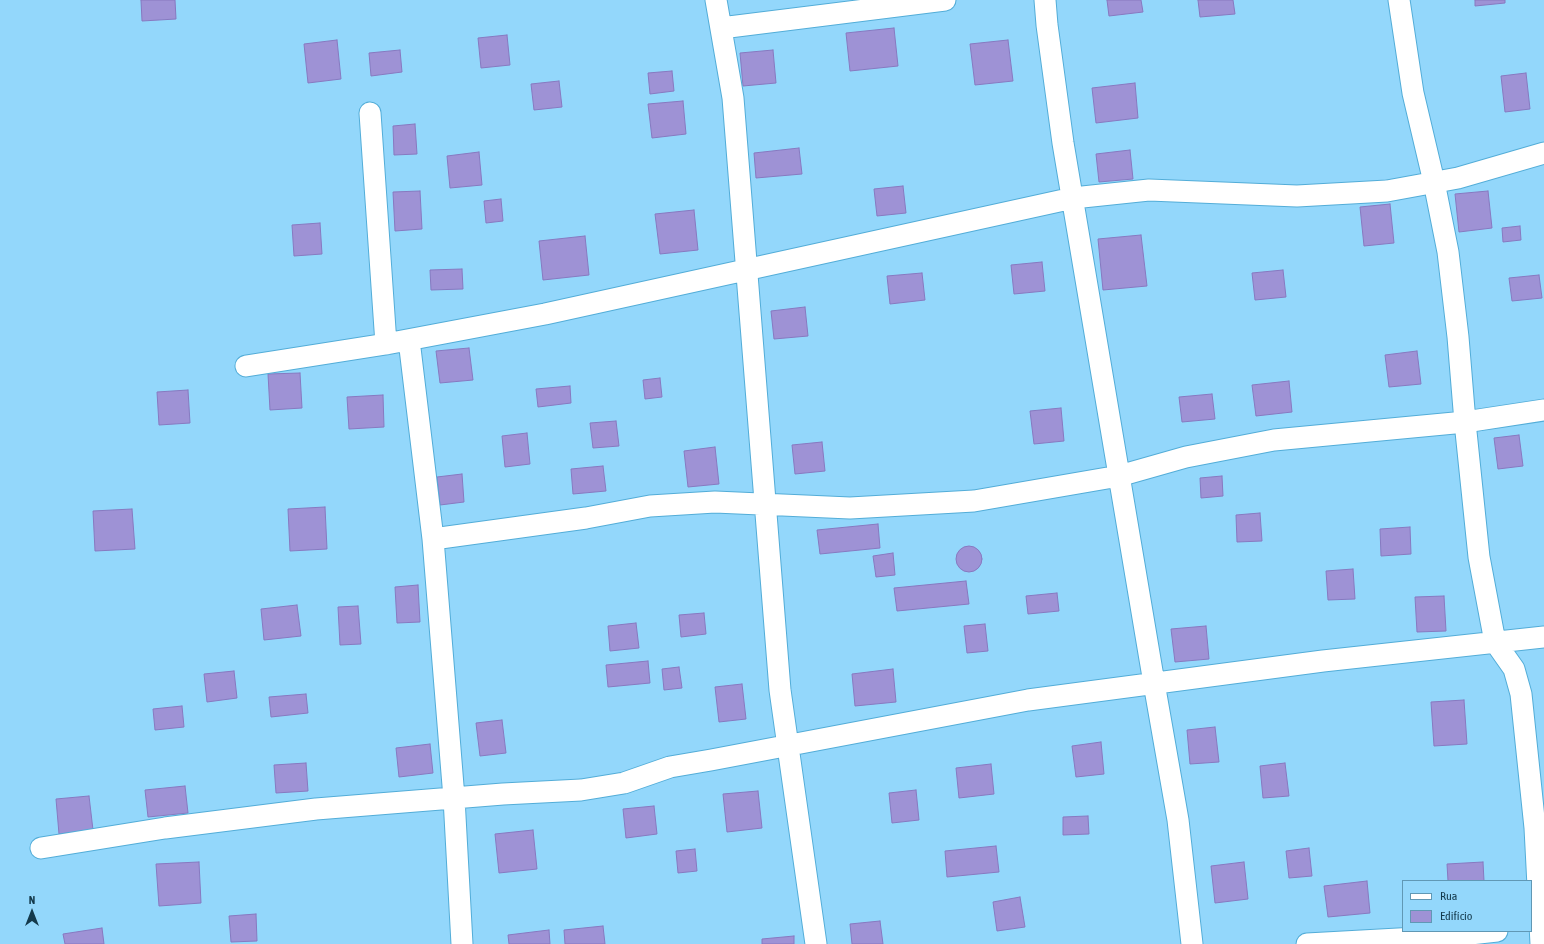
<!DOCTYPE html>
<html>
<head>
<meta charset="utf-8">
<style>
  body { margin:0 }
  #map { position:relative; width:1544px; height:944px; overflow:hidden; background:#93d7fb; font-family:"Asap Condensed",sans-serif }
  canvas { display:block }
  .legend { position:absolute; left:1402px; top:880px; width:130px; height:52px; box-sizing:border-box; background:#93d7fb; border:1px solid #6098b5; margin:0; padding:5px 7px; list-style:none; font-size:12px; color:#143a4c }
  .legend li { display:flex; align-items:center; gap:8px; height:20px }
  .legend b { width:20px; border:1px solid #6098b5 }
  .north { position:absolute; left:12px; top:892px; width:40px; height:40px; -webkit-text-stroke:3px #93d7fb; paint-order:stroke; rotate:0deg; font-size:11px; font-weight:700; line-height:16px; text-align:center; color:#143a4c }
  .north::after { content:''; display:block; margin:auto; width:14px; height:18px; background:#143a4c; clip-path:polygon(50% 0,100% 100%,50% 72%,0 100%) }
</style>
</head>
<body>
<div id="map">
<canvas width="1544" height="944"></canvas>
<ul class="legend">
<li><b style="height:5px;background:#fff"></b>Rua</li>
<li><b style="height:11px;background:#9e92d5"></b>Edifício</li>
</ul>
<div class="north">N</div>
</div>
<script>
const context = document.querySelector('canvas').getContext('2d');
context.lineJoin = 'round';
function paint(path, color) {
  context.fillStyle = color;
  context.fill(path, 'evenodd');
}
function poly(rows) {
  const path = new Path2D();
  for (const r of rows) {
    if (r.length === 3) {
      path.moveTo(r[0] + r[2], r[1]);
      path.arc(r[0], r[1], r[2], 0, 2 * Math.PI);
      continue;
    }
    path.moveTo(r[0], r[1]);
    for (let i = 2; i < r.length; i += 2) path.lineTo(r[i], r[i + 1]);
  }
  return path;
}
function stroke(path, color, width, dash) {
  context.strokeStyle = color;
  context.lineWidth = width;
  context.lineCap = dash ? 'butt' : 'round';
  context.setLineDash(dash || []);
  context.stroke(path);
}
const building = poly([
  [141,0,175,0,176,19,142,21,141,0],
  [1107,0,1141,0,1143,12,1109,16,1107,0],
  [1198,0,1233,0,1235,14,1200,17,1198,0],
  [1475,0,1505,0,1505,3,1475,6,1475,0],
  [894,28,898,66,850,71,846,33,894,28],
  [507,35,510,65,481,68,478,38,507,35],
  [337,40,341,79,308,83,304,44,337,40],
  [1008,40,1013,81,975,85,970,44,1008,40],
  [400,50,402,72,371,76,369,53,400,50],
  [773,50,776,83,743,86,740,53,773,50],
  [672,71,674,91,650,94,648,73,672,71],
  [1526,73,1530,109,1505,112,1501,76,1526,73],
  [559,81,562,107,534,110,531,84,559,81],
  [1135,83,1138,118,1096,123,1092,88,1135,83],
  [683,101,686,134,652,138,648,104,683,101],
  [415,124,417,154,394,155,393,126,415,124],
  [799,148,802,174,756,178,754,153,799,148],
  [1130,150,1133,179,1099,182,1096,154,1130,150],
  [479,152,482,185,450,188,447,156,479,152],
  [903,186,906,213,877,216,874,189,903,186],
  [420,191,422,229,395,231,393,192,420,191],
  [1488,191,1492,228,1459,232,1455,194,1488,191],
  [501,199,503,221,486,223,484,201,501,199],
  [1390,204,1394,243,1364,246,1360,207,1390,204],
  [694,210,698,250,660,254,655,214,694,210],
  [320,223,322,254,294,256,292,225,320,223],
  [1520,226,1521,240,1503,242,1502,228,1520,226],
  [1141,235,1147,286,1103,290,1098,239,1141,235],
  [585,236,589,275,543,280,539,241,585,236],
  [1042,262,1045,291,1014,294,1011,265,1042,262],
  [462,269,463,289,431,290,430,270,462,269],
  [1283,270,1286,297,1255,300,1252,273,1283,270],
  [922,273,925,300,890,304,887,276,922,273],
  [1539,275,1542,298,1512,301,1509,278,1539,275],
  [805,307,808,336,774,339,771,311,805,307],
  [469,348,473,380,440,383,436,351,469,348],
  [1417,351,1421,384,1389,387,1385,355,1417,351],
  [300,373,302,408,270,410,268,374,300,373],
  [660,378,662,397,645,399,643,380,660,378],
  [1289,381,1292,412,1256,416,1252,385,1289,381],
  [570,386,571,403,538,407,536,389,570,386],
  [188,390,190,423,159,425,157,392,188,390],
  [1212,394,1215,419,1182,422,1179,397,1212,394],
  [383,395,384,427,349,429,347,397,383,395],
  [1061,408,1064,441,1034,444,1030,411,1061,408],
  [616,421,619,446,593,448,590,423,616,421],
  [527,433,530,464,505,467,502,436,527,433],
  [1519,435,1523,466,1498,469,1494,438,1519,435],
  [822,442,825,471,795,474,792,445,822,442],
  [715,447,719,484,688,487,684,451,715,447],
  [603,466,606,491,573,494,571,469,603,466],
  [462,474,464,502,440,505,437,477,462,474],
  [1222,476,1223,496,1201,498,1200,478,1222,476],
  [325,507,327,549,290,551,288,509,325,507],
  [132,509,135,549,95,551,93,511,132,509],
  [1260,513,1262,541,1237,542,1236,515,1260,513],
  [878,524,880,548,820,554,817,530,878,524],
  [1410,527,1411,554,1381,556,1380,529,1410,527],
  [969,559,13],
  [893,553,895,575,876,577,873,556,893,553],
  [1353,569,1355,599,1328,600,1326,571,1353,569],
  [966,581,969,604,897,611,894,588,966,581],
  [418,585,420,622,397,623,395,587,418,585],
  [1057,593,1059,611,1028,614,1026,596,1057,593],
  [1444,596,1446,631,1417,632,1415,597,1444,596],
  [297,605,301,636,264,640,261,609,297,605],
  [358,606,361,644,340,645,338,607,358,606],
  [704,613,706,634,681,637,679,615,704,613],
  [636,623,639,648,610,651,608,626,636,623],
  [985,624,988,651,967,653,964,626,985,624],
  [1206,626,1209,659,1175,662,1171,629,1206,626],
  [648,661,650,683,608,687,606,665,648,661],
  [679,667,682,688,664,690,662,669,679,667],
  [893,669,896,702,855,706,852,674,893,669],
  [234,671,237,698,207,702,204,674,234,671],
  [742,684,746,719,719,722,715,687,742,684],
  [306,694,308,713,271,717,269,697,306,694],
  [1464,700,1467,744,1434,746,1431,702,1464,700],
  [182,706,184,727,155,730,153,709,182,706],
  [502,720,506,753,480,756,476,723,502,720],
  [1215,727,1219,762,1190,764,1187,730,1215,727],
  [1101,742,1104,774,1076,777,1072,746,1101,742],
  [430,744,433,773,399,777,396,748,430,744],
  [306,763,308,791,276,793,274,765,306,763],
  [1285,763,1289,796,1263,798,1260,766,1285,763],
  [991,764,994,794,959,798,956,768,991,764],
  [185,786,188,813,148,817,145,790,185,786],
  [916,790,919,820,892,823,889,793,916,790],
  [758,791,762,828,727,832,723,794,758,791],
  [89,796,93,830,59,834,56,799,89,796],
  [654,806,657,834,626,838,623,809,654,806],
  [1088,816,1089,834,1063,835,1063,817,1088,816],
  [533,830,537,869,499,873,495,834,533,830],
  [996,846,999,872,947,877,945,851,996,846],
  [1309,848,1312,876,1289,878,1286,851,1309,848],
  [695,849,697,871,678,873,676,851,695,849],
  [199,862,201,903,159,906,156,864,199,862],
  [1244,862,1248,899,1215,903,1211,866,1244,862],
  [1483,862,1484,881,1448,881,1447,864,1483,862],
  [1367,881,1370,913,1328,917,1324,886,1367,881],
  [1020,897,1025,927,997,931,993,902,1020,897],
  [256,914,257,941,231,942,229,916,256,914],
  [880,921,883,944,852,944,850,924,880,921],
  [603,926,605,944,565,944,564,930,603,926],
  [102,928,104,944,65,944,63,934,102,928],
  [549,930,550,944,509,944,508,935,549,930],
  [794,936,794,944,762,944,762,939,794,936]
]);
const street = poly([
  [716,0,733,98,780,690,816,944],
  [1045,0,1047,25,1063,143,1154,683,1178,820,1192,944],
  [1399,0,1413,93,1434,182,1448,252,1458,337,1465,422,1479,557,1495,642,1514,669,1521,694,1535,828,1541,944],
  [721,28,945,0],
  [370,113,386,344],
  [409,340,433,539,454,798,462,944],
  [246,366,386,344,545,314,1073,198,1149,190,1297,196,1387,191,1458,178,1544,153],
  [433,539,586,518,650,506,715,502,850,508,974,501,1119,476,1186,457,1274,440,1465,422,1544,410],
  [41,848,165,828,316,809,503,794,581,790,624,783,670,767,711,760,1028,700,1323,661,1544,637],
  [1307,944,1453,936,1497,931]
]);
paint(building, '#9e92d5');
stroke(building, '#8779c0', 1);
stroke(street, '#53add8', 23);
stroke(street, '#fff', 21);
</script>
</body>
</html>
